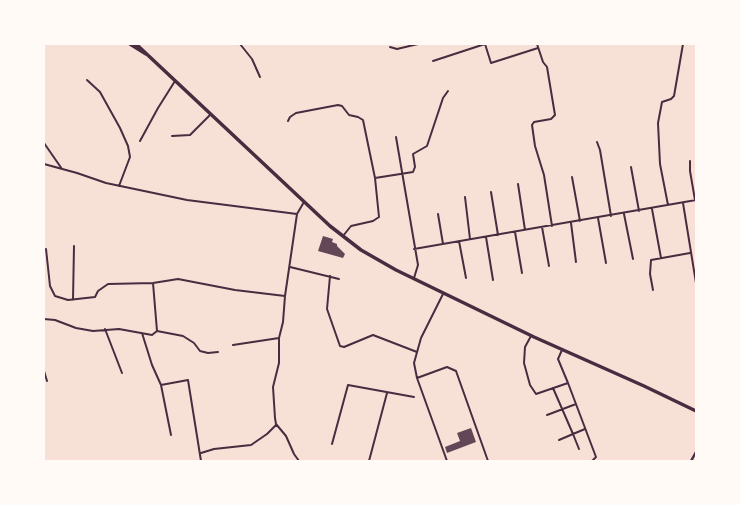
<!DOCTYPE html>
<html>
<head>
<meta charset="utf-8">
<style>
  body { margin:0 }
  #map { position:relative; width:740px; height:505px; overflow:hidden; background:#f7e1d7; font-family:Literata,serif }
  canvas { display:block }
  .frame { position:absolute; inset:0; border:45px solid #fffaf5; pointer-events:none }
</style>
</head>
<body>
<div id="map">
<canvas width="740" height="505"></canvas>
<div class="frame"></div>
</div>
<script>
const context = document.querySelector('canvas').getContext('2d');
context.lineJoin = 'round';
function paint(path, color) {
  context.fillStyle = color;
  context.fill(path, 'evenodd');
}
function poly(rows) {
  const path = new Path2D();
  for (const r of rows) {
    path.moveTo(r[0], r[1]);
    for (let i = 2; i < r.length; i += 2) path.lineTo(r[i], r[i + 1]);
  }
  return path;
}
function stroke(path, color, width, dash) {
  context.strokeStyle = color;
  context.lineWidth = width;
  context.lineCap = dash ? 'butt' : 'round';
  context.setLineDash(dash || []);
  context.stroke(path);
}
const building = poly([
  [323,236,333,239,332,242,337,244,337,246,345,254,343,258,318,251],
  [471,428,476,442,447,453,445,447,460,441,457,433]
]);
const minor = poly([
  [240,44,252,59,260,77],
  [485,44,491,63,538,48],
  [537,44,543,62,547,67,555,115,551,119,534,122,532,125,535,146,544,175,552,226],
  [390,47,397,49,418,44],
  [433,61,485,44],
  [87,80,100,92,120,128,128,146,130,157,119,186],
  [288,121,290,117,296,113,338,105,342,106,349,115,358,117,363,120,375,178,379,217,373,221,351,226,343,236],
  [172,136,190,135,210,115],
  [396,137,418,265,414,278],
  [140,141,158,108,175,81],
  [597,142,600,150,611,216],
  [44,143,62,169],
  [690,161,690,171,695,200],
  [44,164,77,173,106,183,187,200,297,214],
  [631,167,639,211],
  [572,177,580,221],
  [375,178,413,172,415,167,413,154,427,146,443,98,448,91],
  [518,184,525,230],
  [491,192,498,235],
  [465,197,470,239],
  [683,203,696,283],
  [668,205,660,164,658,123,662,102,671,99,674,96,683,44],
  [652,209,661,258],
  [438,214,443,244],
  [624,214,633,259],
  [598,218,606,263],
  [571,223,576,262],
  [542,227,549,266],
  [515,232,522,273],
  [486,237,493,280],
  [459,241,466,278],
  [46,249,50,286,55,296,68,300,95,297,98,291,108,284,153,283,178,279,235,290,285,296,297,214,304,202],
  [414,249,696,200],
  [290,267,339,279],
  [330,276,327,309,340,346,344,347,373,335,417,352],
  [653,290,650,274,651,260,690,253],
  [443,294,421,338,414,363,417,378,447,461],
  [285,296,283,322,279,338,279,363,273,387,275,418,276,424,286,436,294,454,299,461],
  [73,300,74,246],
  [44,319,55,320,76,328,93,331,119,329,152,335,157,331,153,283],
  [105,329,122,373],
  [157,331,183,336,194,343,200,351,208,353,218,352],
  [142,333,152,365,161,385,188,380,201,461],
  [531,336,525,347,524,363,530,385,536,394,568,383,558,359,562,350],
  [233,345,279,338],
  [44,371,47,381],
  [417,378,447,367,456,371,488,461],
  [568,383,596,457,592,461],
  [161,385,171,435],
  [553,388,573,434,559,440],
  [547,415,576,404],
  [332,444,348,385,414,397],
  [579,449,573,434,585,429],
  [201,453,214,449,251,445,267,434,276,425],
  [369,461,387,393]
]);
const tertiary = poly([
  [691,461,696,452]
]);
const trunk = poly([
  [130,44,146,54],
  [136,44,330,226,361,250,396,270,534,337,644,386,696,411]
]);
paint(building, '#644757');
stroke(minor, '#4a2c40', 2);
stroke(tertiary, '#4a2c40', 2.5);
stroke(trunk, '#4a2c40', 3.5);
</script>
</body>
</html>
